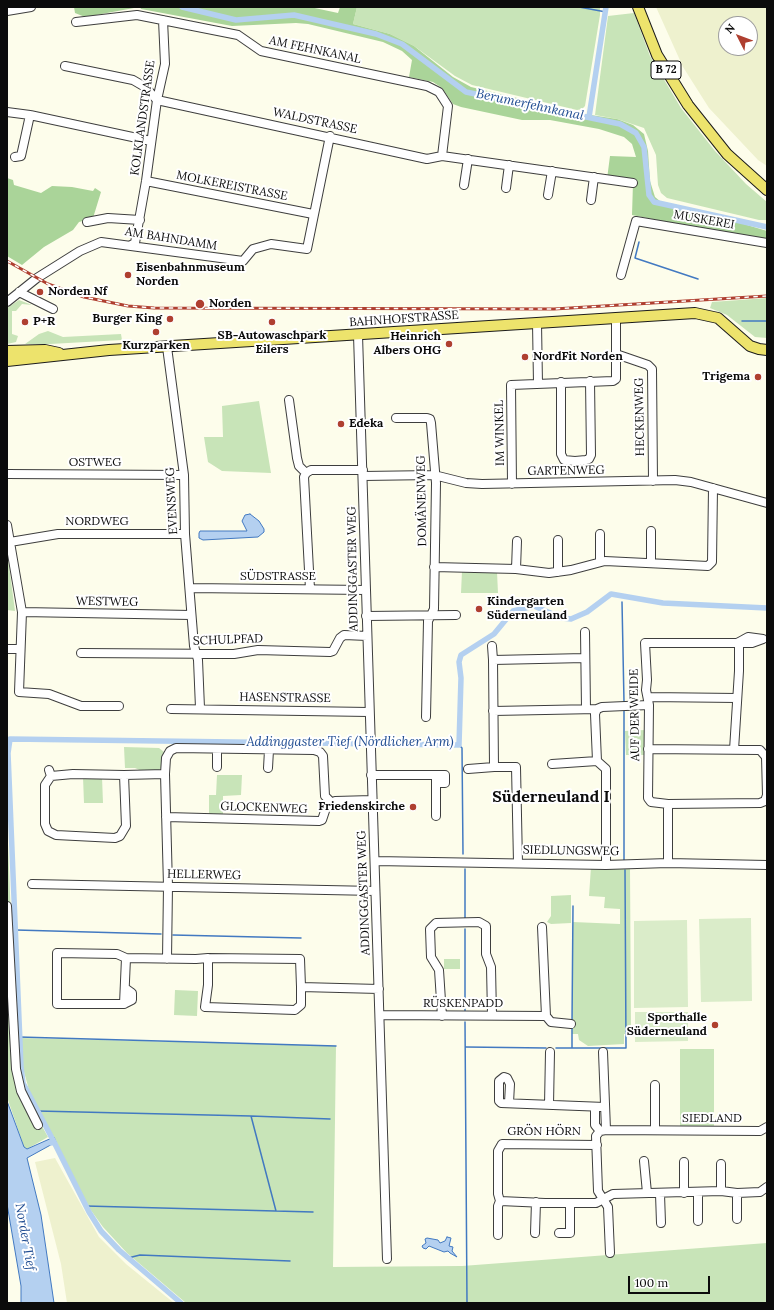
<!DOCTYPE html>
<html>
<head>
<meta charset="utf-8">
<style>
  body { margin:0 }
  #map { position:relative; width:774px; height:1310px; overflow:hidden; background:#fdfdeb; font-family:Lora,serif }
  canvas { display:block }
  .frame { position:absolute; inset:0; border:8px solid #0b0b0b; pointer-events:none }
  .north { position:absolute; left:718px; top:16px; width:40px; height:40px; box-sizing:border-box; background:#fff; border:1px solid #9d9d9d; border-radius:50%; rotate:312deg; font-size:11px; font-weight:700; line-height:16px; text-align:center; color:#0b0b0b }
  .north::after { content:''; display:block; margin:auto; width:14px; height:18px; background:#af3f30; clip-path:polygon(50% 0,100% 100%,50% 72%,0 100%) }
  .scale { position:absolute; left:628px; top:1276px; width:82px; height:18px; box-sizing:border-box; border:2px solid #0b0b0b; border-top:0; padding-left:5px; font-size:12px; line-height:14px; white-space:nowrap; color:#0b0b0b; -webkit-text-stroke:3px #fff; paint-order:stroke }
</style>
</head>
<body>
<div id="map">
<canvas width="774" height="1310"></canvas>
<div class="frame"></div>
<div class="north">N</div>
<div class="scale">100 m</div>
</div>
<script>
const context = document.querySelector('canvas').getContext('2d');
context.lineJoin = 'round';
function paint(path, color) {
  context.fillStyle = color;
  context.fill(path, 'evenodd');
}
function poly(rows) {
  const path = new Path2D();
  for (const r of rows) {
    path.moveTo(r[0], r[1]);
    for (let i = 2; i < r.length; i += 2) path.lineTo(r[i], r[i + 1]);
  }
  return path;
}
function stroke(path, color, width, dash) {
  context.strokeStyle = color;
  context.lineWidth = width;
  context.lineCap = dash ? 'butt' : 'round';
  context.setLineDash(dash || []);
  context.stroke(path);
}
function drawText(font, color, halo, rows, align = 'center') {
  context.font = font + ' Lora,serif';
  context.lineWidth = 4;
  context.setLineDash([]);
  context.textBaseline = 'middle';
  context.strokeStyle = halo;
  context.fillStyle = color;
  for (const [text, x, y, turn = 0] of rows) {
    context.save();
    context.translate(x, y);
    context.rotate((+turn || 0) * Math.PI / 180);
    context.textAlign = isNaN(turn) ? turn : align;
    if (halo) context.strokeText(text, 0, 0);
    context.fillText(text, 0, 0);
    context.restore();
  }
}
const farmland = poly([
  [656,7,767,7,767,166,758,160,709,108,683,67],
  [726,24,750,24,750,48,726,48],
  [55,1158,99,1237,126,1264,174,1303,67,1303,61,1264,35,1162]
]);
const green = poly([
  [357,7,600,7,600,15,585,106,582,109,577,110,472,85,455,76,414,46,390,34,353,24],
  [634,13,650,56,681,108,715,151,746,184,767,202,767,220,759,220,667,198,661,193,658,185,656,155,644,128,617,119,595,115,608,16],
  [767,298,767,338,755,337,727,315,710,308,712,302],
  [19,300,32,305,22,304,16,311,12,311,12,334,18,336,16,342,7,344,7,308],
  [48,331,63,337,121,334,122,340,50,344,25,344,39,334],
  [259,401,271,473,222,471,208,462,204,437,223,437,222,406],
  [7,551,15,611,7,610],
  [462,571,497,572,498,593,461,593],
  [645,730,645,755,626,755,625,731],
  [124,747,159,748,164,752,161,768,158,771,142,771,135,768,125,768],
  [217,775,242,775,241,795,223,796,223,817,209,816,209,795,216,795],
  [83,777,102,777,103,803,84,803],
  [7,819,17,1066,29,1103,48,1137,27,1149,24,1147,7,1097],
  [591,867,630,867,631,1034,624,1034,624,1044,588,1046,579,1040,578,1034,572,1034,573,922,620,924,620,909,604,908,605,897,589,896],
  [571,895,571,923,551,924,547,922,551,916,551,896],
  [444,959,460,959,460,969,444,969],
  [175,990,198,991,197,1016,174,1015],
  [21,1038,336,1046,333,1267,462,1266,767,1243,767,1303,186,1303,127,1253,103,1227,90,1209,29,1090,23,1068],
  [680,1049,714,1049,714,1127,680,1127]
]);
const forest = poly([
  [74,7,134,7,134,8,85,17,75,13],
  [140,7,310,7,338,13,340,7,357,7,353,24,390,34,414,46,453,77,471,87,584,114,617,119,633,125,644,134,648,151,650,181,655,197,661,202,704,212,767,231,767,242,632,215,633,183,607,179,610,156,636,157,632,144,624,137,599,129,550,120,522,120,461,107,453,104,442,88,433,82,409,77,412,60,402,51,383,42,308,24,296,23,232,26,141,9],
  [7,178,13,180,14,185,41,193,52,186,72,187,93,191,95,188,101,192,93,218,79,222,73,230,44,247,22,265,7,256]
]);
const pitch = poly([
  [751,918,752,1001,701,1002,699,919],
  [687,920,688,1007,634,1008,634,921],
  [635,1012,688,1012,688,1041,635,1042]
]);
const water = poly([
  [250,514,259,521,264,529,264,532,258,537,203,540,199,538,199,533,200,531,247,531,242,521,245,515,250,514],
  [7,1101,24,1147,27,1149,54,1137,56,1142,27,1158,41,1215,54,1303,21,1303,21,1286,7,1204,7,1101],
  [447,1237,451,1238,449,1246,453,1247,452,1251,457,1257,450,1253,448,1251,444,1252,429,1246,426,1249,423,1248,422,1246,426,1243,425,1239,427,1238,438,1240,440,1243,445,1241,447,1237]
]);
const stream = poly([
  [579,7,606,12],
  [639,242,635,258,698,279],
  [742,321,767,321],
  [622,602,624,702],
  [624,709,624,860],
  [459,745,462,748,463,854],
  [465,919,465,869],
  [465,929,465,1012],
  [16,930,161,934],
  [173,935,301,938],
  [465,1022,467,1303],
  [572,1022,573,906],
  [19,1037,336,1046],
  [466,1047,546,1048],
  [556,1048,572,1048,572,1026],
  [572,1048,626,1048,625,870],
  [37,1111,251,1116,276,1211],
  [251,1116,330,1119],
  [86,1206,313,1212],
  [128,1258,140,1255,290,1261]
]);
const canal = poly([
  [182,7,236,20,294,15,376,34,402,44,466,92,620,124,636,133,644,147,649,195,654,202,767,227],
  [589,117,606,7],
  [54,1142,89,1212,101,1231,119,1250,181,1303],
  [51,1143,54,1142,23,1083,21,1067,8,753,10,739,459,745,461,678,459,662,461,655,494,634,513,611,534,606,562,618,571,619,587,612,611,594,663,603,767,608]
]);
const minor = poly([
  [7,11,31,7],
  [76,22,137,15,238,35,261,51,427,86,439,92,448,106,442,156],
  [65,66,133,80,145,87,157,100,427,159,442,156,633,183],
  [7,112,30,115,151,141],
  [15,157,21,156,30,115],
  [146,181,313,214],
  [464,185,468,159],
  [506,188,509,165],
  [548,195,552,171],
  [591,200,594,177],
  [87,222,108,218,140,220],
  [131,245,135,243,146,181,157,100,165,64,163,20],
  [621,275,636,221,767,243],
  [19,292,53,309],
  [7,302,37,278,80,251,101,242,243,261,253,249,271,244,307,249,330,136],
  [537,323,538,384],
  [358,335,387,1259],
  [167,347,184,475,185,534,194,646,198,660,200,708],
  [616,354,648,365,652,369,653,481],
  [561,382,561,454,564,460,575,461,586,460,589,459,591,455,590,381],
  [289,400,297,458,299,466,306,473,304,477,310,589],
  [396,418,427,418,430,419,431,423,436,483,434,609,428,621,426,717],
  [306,473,311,470,363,470],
  [7,474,184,475],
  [363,476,434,475,466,483,482,484,675,480,691,482,767,503],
  [512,484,511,385,613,381,616,379,616,318],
  [7,525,22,612,19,692,49,694,81,706,119,706],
  [651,531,651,563],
  [10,542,58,534,185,534],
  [600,562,600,534],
  [434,567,516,569,549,573,571,570,605,561,708,566,712,562,713,488],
  [516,569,517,541],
  [558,572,558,540],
  [190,588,366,590],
  [22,612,191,615],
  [366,616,456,615],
  [585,632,586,709],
  [492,646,493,660,585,658],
  [7,649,19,649],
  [81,653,234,654,258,650,330,652,333,651,340,638,344,635,367,636],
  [493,660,494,767,516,767,518,863],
  [648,697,737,698],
  [171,709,369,712],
  [493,711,597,709],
  [648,749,760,750,766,757,767,795,765,801,760,803,668,804],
  [734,750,739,671,739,642],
  [552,764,597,761],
  [217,767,217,749],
  [268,768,269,750],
  [468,769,494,767],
  [49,770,51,776,73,774,124,775],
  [371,775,436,775,436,816],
  [436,775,445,775,445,783,436,783],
  [51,776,45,785,45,824,48,831,56,835,115,838,120,836,126,826,124,775,165,774],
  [166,817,319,821,322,820,327,805,335,801,372,800],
  [375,861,606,865,668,863,767,865],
  [668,863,668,804,651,802,648,798,649,705,646,690,647,680,645,643,752,643,763,639,748,637,739,642],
  [606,865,606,769,597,761,595,714,597,709,602,707,649,705],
  [32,884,375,891],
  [7,906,16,1069,21,1091,38,1125],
  [542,927,546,1016,551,1022,571,1024],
  [208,958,300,959,301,987],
  [167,959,168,886,165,774,166,758,170,751,176,748,314,750,320,752,323,756,325,796,331,802],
  [125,988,132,993,132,1000,124,1004,57,1004,57,953,117,954,126,958,196,959,208,958,208,985,205,1007,295,1010,301,1005,301,987,379,989],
  [124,1004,126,958],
  [380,1015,546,1016],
  [442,1016,439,970,431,957,430,929,436,923,479,922,486,926,486,954,491,967,492,1015],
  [603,1052,606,1130],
  [655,1085,655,1130],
  [509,1103,510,1084,507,1078,504,1077,499,1081,499,1101,501,1103,605,1107],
  [549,1105,550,1052],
  [595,1107,595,1125,600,1131],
  [600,1131,606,1130,760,1131,767,1127],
  [600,1131,596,1136,598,1191,608,1207,610,1253],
  [597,1145,502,1144,498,1151,498,1194,500,1201,545,1203,596,1203,613,1194,721,1191,737,1193,760,1192,767,1187],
  [644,1161,647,1193],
  [684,1162,684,1193],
  [721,1191,721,1164],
  [698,1193,698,1221],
  [737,1193,737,1219],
  [660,1194,661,1223],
  [535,1233,536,1202],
  [559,1233,570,1233,570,1203],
  [498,1235,498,1206,500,1201]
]);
const major = poly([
  [638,7,657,55,688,105,727,154,767,190],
  [7,351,45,350,59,353],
  [7,361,109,350,695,313,718,318,750,346,759,349,767,350]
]);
const rail = poly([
  [7,261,48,284,84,297,128,306,154,308,554,309,767,296]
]);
const markers = [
  [128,275,4,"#af3f30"],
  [40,292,4,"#af3f30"],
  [200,304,5,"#af3f30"],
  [170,319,4,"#af3f30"],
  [25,322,4,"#af3f30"],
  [272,322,4,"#af3f30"],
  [156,332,4,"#af3f30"],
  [449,344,4,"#af3f30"],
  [525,357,4,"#af3f30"],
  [758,377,4,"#af3f30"],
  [341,424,4,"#af3f30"],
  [479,609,4,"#af3f30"],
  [413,807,4,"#af3f30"],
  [715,1025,4,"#af3f30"]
];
const shields = [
  [666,70,30]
];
const shieldNames = [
  ["B 72",666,70]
];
const streetNames = [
  ["AM FEHNKANAL",315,50,12],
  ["KOLKLANDSTRASSE",143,118,-82],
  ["WALDSTRASSE",315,121,12],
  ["MOLKEREISTRASSE",232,186,11],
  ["MUSKEREI",704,220,10],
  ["AM BAHNDAMM",171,239,9],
  ["BAHNHOFSTRASSE",404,319,-4],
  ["HECKENWEG",640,417,-91],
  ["IM WINKEL",500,433,-91],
  ["OSTWEG",95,463],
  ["GARTENWEG",566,471,-1],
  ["EVENSWEG",172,501,-93],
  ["DOMÄNENWEG",422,501,-91],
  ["NORDWEG",97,522],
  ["ADDINGGASTER WEG",353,569,-91],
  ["SÜDSTRASSE",278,577],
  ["WESTWEG",107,602,1],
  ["SCHULPFAD",228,640,-2],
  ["HASENSTRASSE",285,698,1],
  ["AUF DER WEIDE",635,715,-91],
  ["GLOCKENWEG",264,808,2],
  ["SIEDLUNGSWEG",571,851,1],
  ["HELLERWEG",204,875,1],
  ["ADDINGGASTER WEG",364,893,-92],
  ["RÜSKENPADD",463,1004],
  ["SIEDLAND",712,1119],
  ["GRÖN HÖRN",544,1132]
];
const poiNames = [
  ["Eisenbahnmuseum",136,268],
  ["Norden",136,282],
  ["Norden Nf",48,292],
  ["Norden",209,304],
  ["Burger King",162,319,"right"],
  ["P+R",33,322],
  ["SB-Autowaschpark",272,336,"center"],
  ["Eilers",272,350,"center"],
  ["Heinrich",441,337,"right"],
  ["Albers OHG",441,351,"right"],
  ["Kurzparken",156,346,"center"],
  ["NordFit Norden",533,357],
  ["Trigema",750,377,"right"],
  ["Edeka",349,424],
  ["Kindergarten",487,602],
  ["Süderneuland",487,616],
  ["Friedenskirche",405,807,"right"],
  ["Sporthalle",707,1018,"right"],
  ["Süderneuland",707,1032,"right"]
];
const waterNames = [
  ["Berumerfehnkanal",530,105,12],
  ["Addinggaster Tief (Nördlicher Arm)",350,742],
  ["Norder Tief",25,1237,80]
];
const districtNames = [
  ["Süderneuland I",551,797]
];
paint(farmland, '#eef1ce');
paint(green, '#c8e4b8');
paint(forest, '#aad499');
paint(pitch, '#daecc9');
paint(water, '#b4d0f0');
stroke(water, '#4279c1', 1);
stroke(stream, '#4279c1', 1.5);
stroke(canal, '#b4d0f0', 5.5);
stroke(minor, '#3e3e3e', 10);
stroke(major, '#1c1c1c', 12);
stroke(minor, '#fff', 8);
stroke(major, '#ede36c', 10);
stroke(rail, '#af3f30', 3);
stroke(rail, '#fff', 1.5, [4.5]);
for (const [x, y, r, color] of markers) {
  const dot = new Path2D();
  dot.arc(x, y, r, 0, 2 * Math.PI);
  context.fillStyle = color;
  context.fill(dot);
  stroke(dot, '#fff', 1.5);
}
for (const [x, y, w] of shields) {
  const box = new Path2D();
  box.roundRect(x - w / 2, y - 9, w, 18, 3);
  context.fillStyle = '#fff';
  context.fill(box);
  stroke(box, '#0b0b0b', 1);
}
drawText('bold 11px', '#0b0b0b', null, shieldNames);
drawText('12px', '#0b0b0b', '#fff', streetNames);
drawText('bold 12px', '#0b0b0b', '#fff', poiNames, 'left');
drawText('italic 13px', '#204d92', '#fff', waterNames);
drawText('bold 16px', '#0b0b0b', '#fff', districtNames);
</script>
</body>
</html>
